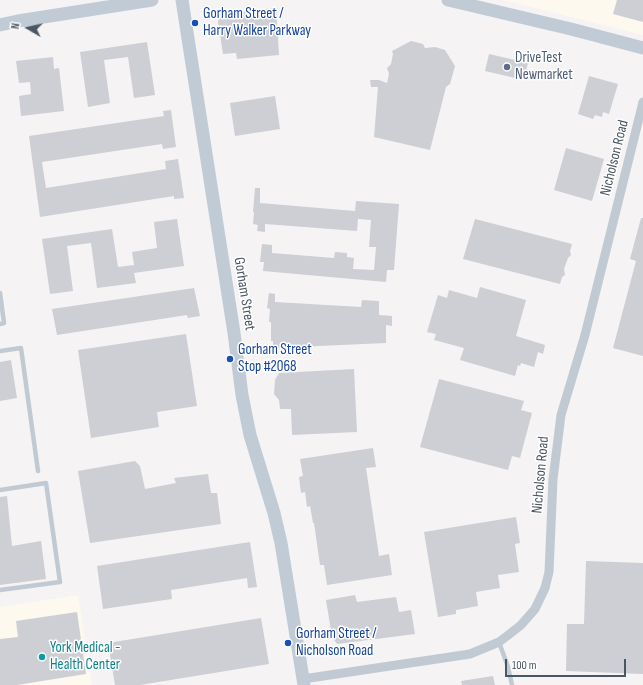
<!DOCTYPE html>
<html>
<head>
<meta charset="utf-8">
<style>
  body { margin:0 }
  #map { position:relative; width:643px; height:685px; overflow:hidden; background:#f5f3f3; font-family:"Sofia Sans Condensed",sans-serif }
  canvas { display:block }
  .north { position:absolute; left:8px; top:8px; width:40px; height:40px; -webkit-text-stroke:3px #fff; paint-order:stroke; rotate:279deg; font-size:11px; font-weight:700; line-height:16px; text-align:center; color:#4a5661 }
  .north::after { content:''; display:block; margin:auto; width:14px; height:18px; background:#4a5661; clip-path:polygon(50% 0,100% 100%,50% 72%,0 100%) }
  .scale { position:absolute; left:505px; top:659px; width:121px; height:18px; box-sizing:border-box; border:2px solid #4a5661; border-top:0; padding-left:5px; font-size:12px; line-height:14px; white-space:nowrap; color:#4a5661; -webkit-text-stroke:3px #fff; paint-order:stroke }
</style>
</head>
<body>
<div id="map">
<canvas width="643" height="685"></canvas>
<div class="north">N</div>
<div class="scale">100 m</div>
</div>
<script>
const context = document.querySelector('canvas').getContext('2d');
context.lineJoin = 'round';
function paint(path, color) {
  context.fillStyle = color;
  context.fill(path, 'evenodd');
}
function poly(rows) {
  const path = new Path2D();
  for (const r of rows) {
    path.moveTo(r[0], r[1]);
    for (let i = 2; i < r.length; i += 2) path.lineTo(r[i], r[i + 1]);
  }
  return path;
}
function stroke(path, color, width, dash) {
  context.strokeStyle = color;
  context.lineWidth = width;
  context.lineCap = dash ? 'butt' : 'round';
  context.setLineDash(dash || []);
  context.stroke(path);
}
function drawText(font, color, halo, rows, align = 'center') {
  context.font = font + ' "Sofia Sans Condensed",sans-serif';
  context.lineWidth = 3;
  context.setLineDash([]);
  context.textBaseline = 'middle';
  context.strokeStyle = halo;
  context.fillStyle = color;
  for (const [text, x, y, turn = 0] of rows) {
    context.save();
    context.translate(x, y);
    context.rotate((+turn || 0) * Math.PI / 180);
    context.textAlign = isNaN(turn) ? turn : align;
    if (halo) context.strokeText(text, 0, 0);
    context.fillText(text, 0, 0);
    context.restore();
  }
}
const commercial = poly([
  [503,0,643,0,643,35],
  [78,595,92,685,0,685,0,607]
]);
const building = poly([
  [617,0,643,0,643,22,613,14],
  [276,8,279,55,237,59,236,53,223,54,218,21,224,13],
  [411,41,423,44,425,48,435,47,445,50,455,66,450,84,446,87,430,150,374,137,378,87,371,87,370,80,379,80,387,83,389,74,387,68,391,64,393,54,392,51],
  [147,42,155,95,134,98,128,57,104,60,110,103,88,107,80,52],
  [489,54,528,63,524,80,485,71],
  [53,57,54,69,59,68,64,111,21,116,19,96,31,94,30,82,19,83,16,61],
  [589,76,618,84,609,114,603,112,602,117,595,115,593,119,578,114],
  [275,96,280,129,235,136,230,103],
  [171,110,176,147,163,149,162,144,42,162,43,169,46,188,166,169,165,161,178,159,184,198,174,199,174,196,40,217,29,136,164,116,163,111],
  [566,148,604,159,592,201,554,190],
  [255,188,260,188,260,203,355,211,356,201,399,204,394,270,387,270,386,282,263,271,264,262,260,262,262,244,272,245,272,253,334,258,335,252,347,253,347,257,354,258,353,269,374,270,376,247,369,247,371,220,358,219,357,231,265,224,265,232,257,231,258,225,253,224,254,212,253,212],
  [641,218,643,218,643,356,613,348,636,261,630,259],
  [177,219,184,266,134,273,136,283,97,288,91,243,67,246,73,291,50,294,42,239,112,229,118,267,134,265,132,252,157,248,154,222],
  [475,219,572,244,570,251,571,255,568,258,564,269,565,275,562,277,560,284,463,259],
  [480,287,526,300,516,336,545,345,543,354,538,352,534,367,521,363,520,366,518,365,515,376,460,360,464,348,434,340,436,334,427,332,438,295,447,298,449,290,477,298],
  [194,288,200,316,188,318,187,315,57,335,52,309],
  [269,293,275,294,275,302,361,307,362,300,379,301,379,315,392,316,392,326,386,325,386,343,273,348,273,341,271,341,271,322,269,322,270,309,267,308],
  [186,334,197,406,157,412,159,427,91,438,78,350],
  [11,360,17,398,0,401,0,362],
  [354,369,357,432,292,435,291,409,280,409,279,400,274,394,275,380,279,373],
  [439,379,524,401,521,410,532,413,520,458,512,456,508,470,420,447],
  [373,448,376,467,366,468,379,556,389,554,392,575,327,585,324,565,320,565,314,523,313,523,310,506,307,507,305,492,301,493,299,477,303,476,300,459],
  [135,461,140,466,145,489,176,483,174,478,208,474,211,493,217,493,221,524,90,543,78,471],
  [7,496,12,546,41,541,46,579,0,585,0,497],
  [516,517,520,543,515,544,519,572,498,575,500,588,476,592,478,606,456,610,456,614,438,617,424,532],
  [250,542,257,587,248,588,247,578,171,590,172,599,103,609,97,566],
  [586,561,643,563,643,674,566,671,567,624,584,624],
  [355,595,357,602,396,597,399,612,411,610,415,634,337,644,332,637,326,600],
  [77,612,86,674,17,685,0,685,0,639,18,637,16,621],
  [261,618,269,664,140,685,115,685,108,643],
  [493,676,495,685,462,685,461,681]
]);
const lane = poly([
  [0,293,4,323,0,324],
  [0,351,21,348,38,471],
  [0,490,46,483,60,582,0,590],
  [499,642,508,667,512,685]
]);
const street = poly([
  [303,679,470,654,499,642,507,636,521,625,535,609,545,588,549,572,553,479,561,415,585,335,643,102]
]);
const secondary = poly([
  [182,0,234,333,242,395,250,435,274,513,281,543,304,685],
  [448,0,571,29,643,48],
  [0,25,18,21,152,0]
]);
const markers = [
  [195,23,4,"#1a4fb4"],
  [507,67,4,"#5c6f8a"],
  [230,359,4,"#1a4fb4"],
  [288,643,4,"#1a4fb4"],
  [42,657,4,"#0f9aa8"]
];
const transitNames = [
  ["Gorham Street /",203,14],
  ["Harry Walker Parkway",203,31],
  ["Gorham Street",238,350],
  ["Stop #2068",238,367],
  ["Gorham Street /",296,634],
  ["Nicholson Road",296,651]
];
const serviceNames = [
  ["DriveTest",515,58],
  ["Newmarket",515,75]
];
const streetNames = [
  ["Nicholson Road",615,158,-76],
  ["Gorham Street",244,294,81],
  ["Nicholson Road",541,475,-85]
];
const cultureNames = [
  ["York Medical -",50,648],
  ["Health Center",50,665]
];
paint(commercial, '#fdf9ef');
paint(building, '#cdcfd5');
stroke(lane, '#c1cad2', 4.5);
stroke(street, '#c1cad2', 9);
stroke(secondary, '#c1cbd6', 13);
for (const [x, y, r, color] of markers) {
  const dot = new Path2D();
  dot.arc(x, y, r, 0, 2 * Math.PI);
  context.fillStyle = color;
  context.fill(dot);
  stroke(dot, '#fff', 1.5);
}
drawText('15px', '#164399', '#fff', transitNames, 'left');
drawText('15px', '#4e5e75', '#fff', serviceNames, 'left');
drawText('15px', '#4a5661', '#fff', streetNames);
drawText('15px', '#0d838f', '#fff', cultureNames, 'left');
</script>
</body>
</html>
